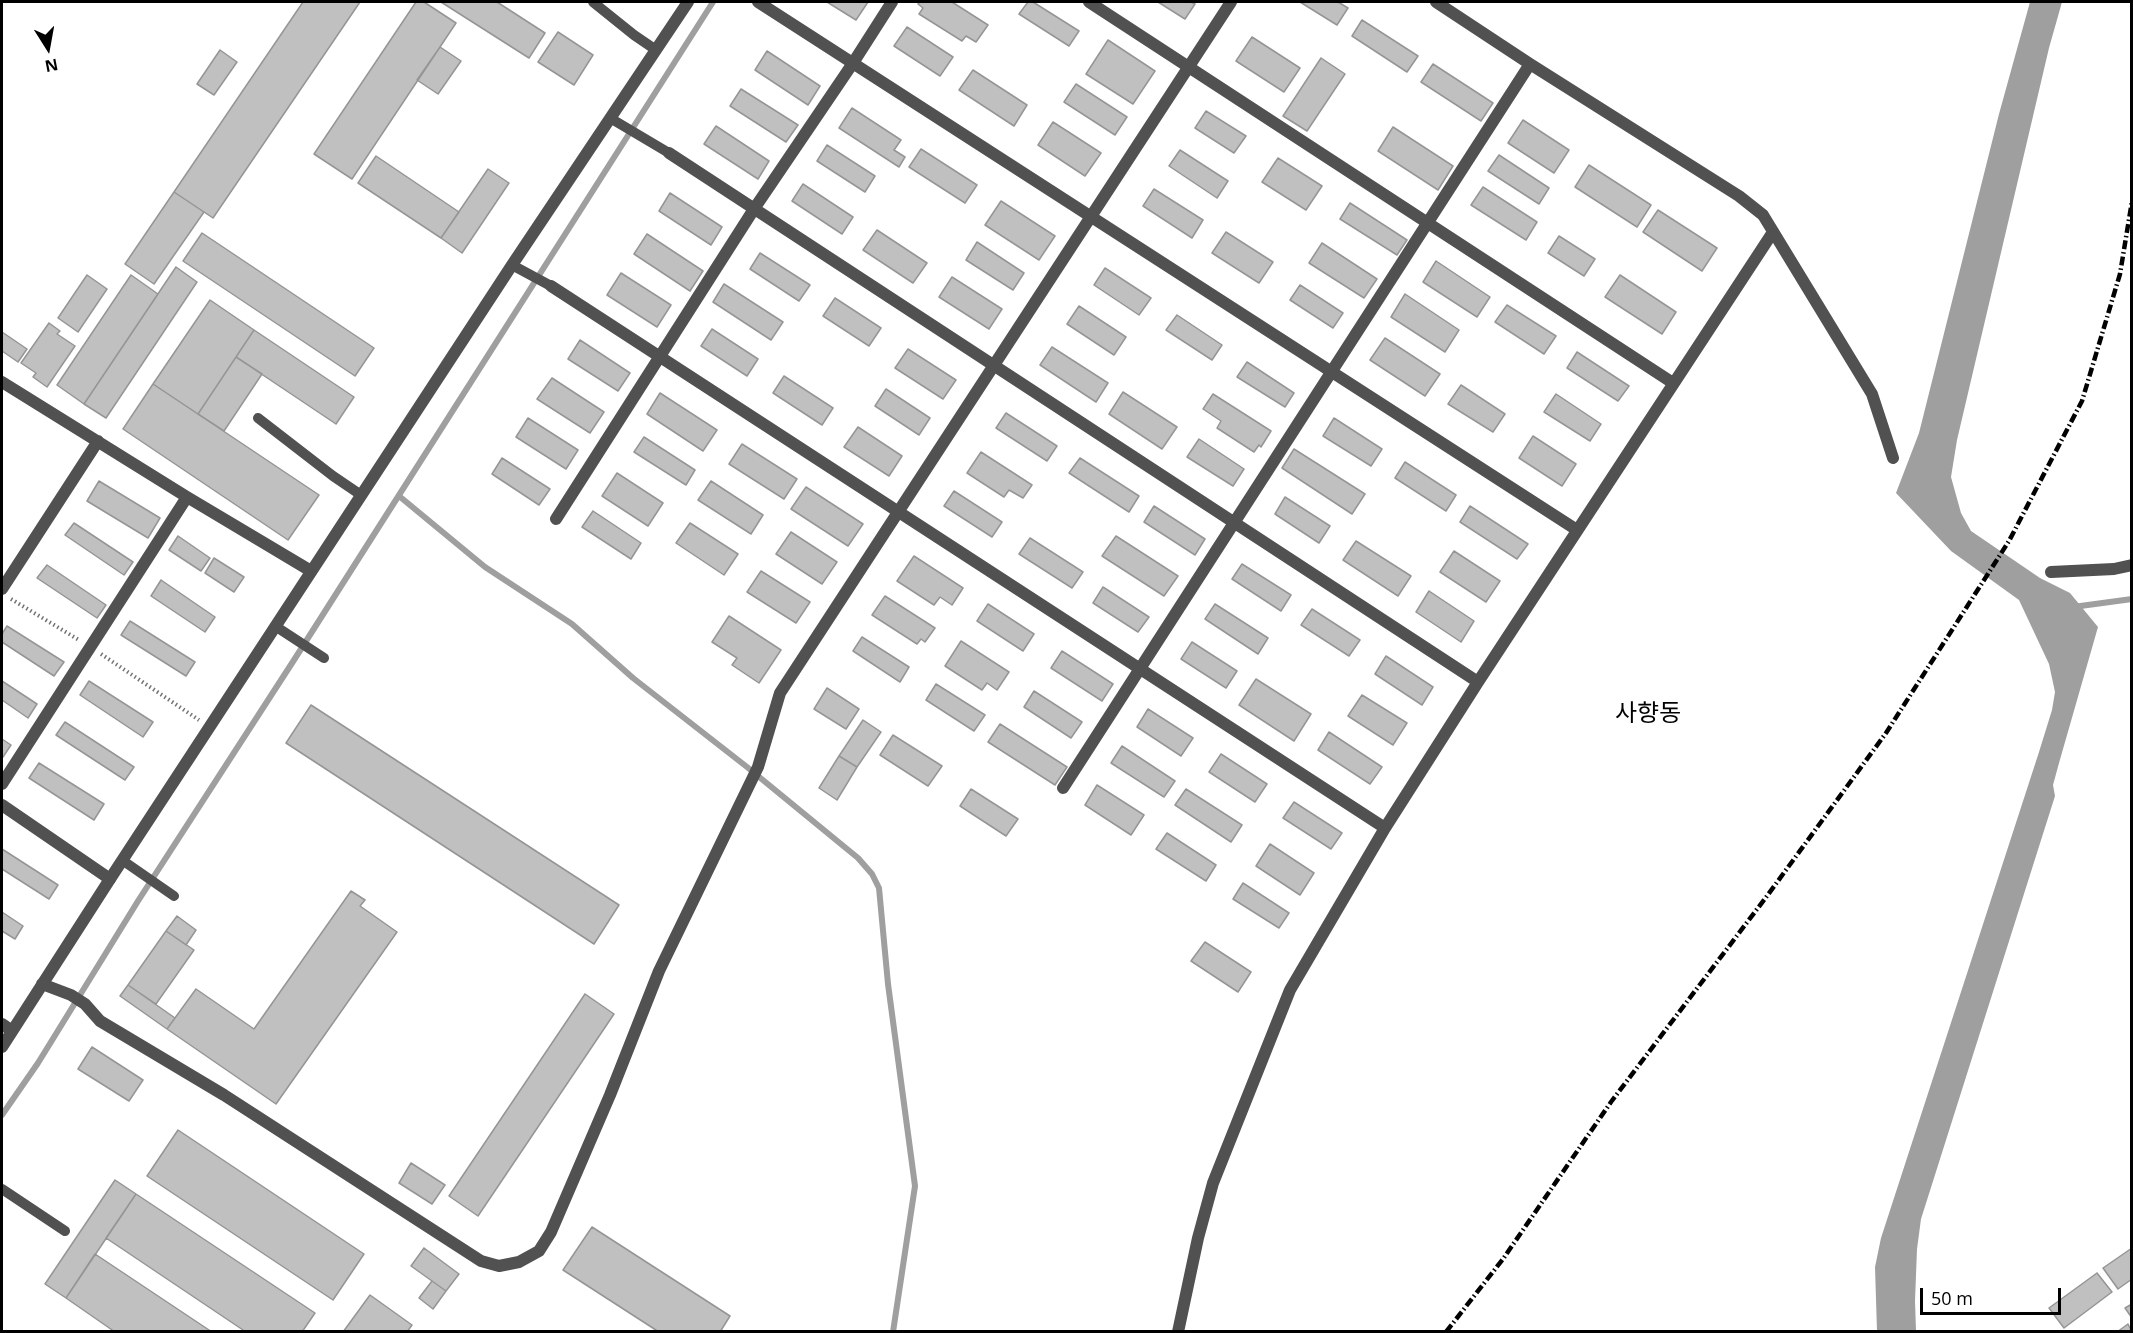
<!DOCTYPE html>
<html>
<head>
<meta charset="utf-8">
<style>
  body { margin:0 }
  #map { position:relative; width:2133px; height:1333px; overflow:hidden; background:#fff; font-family:"Open Sans",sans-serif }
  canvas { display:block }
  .frame { position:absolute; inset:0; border:3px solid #000; pointer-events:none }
  .north { position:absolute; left:18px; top:18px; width:60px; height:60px; -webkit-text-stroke:4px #fff; paint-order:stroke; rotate:169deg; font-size:16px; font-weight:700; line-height:24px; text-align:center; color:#000 }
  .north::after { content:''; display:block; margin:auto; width:21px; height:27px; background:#000; clip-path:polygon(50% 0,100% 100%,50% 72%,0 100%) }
  .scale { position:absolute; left:1920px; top:1288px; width:141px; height:27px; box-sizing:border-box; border:3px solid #000; border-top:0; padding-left:8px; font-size:18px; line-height:21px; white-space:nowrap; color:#000; -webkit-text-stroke:4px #fff; paint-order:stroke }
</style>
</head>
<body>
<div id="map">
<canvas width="2133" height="1333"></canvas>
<div class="frame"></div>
<div class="north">N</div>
<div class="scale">50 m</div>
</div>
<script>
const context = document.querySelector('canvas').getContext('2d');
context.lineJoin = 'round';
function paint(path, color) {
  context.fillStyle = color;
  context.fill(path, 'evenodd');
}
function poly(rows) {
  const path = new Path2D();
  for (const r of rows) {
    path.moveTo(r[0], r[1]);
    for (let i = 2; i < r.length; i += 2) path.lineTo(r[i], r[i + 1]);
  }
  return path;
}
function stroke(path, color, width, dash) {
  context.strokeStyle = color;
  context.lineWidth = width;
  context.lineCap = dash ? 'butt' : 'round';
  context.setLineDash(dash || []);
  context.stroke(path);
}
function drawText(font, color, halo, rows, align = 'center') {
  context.font = font + ' "Open Sans","Noto Sans KR",sans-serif';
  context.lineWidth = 4.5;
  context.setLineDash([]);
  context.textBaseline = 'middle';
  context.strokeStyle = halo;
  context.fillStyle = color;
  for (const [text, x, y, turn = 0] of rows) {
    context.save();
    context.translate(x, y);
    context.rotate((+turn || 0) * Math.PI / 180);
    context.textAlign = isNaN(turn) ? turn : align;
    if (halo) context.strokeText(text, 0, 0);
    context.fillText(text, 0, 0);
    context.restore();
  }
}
const water = poly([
  [2030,2,2062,2,2049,48,1957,440,1951,477,1961,513,1971,531,2040,578,2070,593,2098,627,2059,763,2053,785,2055,796,1921,1219,1917,1249,1915,1301,1916,1331,1877,1331,1875,1267,1881,1238,2039,752,2052,710,2055,692,2049,664,2019,600,1951,551,1896,493,1919,433,1999,114]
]);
const stream = poly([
  [399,496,485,567,572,624,633,678,747,767,858,858,872,874,879,888,888,984,915,1186,893,1332],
  [2073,607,2132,599],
  [2,1115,38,1063,138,901,294,660,713,2]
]);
const building = poly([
  [303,2,360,2,213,218,174,192,303,2],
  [416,2,424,2,456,23,352,179,314,154,416,2],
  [441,2,497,2,545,33,529,58,441,2],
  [827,2,868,2,856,20,827,2],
  [920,2,952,2,988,25,976,42,966,36,962,41,919,14,923,8,918,4,920,2],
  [1028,2,1033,2,1079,31,1069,46,1019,14,1028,2],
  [1158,2,1191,2,1195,4,1185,19,1158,2],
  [1300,2,1338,2,1348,8,1337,25,1300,2],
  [1362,20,1418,56,1407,72,1352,36,1362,20],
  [907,27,953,57,940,76,894,46,907,27],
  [558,32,593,55,574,85,538,62,558,32],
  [1252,37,1300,68,1284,92,1236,61,1252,37],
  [1108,40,1155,71,1133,104,1086,74,1108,40],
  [440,47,461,61,438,94,417,80,440,47],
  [220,50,237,62,214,95,197,84,220,50],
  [767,51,820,86,808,105,755,70,767,51],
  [1321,58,1345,74,1307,131,1283,116,1321,58],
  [1433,64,1493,103,1481,121,1421,82,1433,64],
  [973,70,1027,105,1014,126,959,90,973,70],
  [1076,84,1127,117,1115,135,1064,102,1076,84],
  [741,89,798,125,786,142,730,106,741,89],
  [852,108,901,140,894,150,905,157,899,167,839,128,852,108],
  [1206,111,1246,136,1234,153,1195,128,1206,111],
  [1523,120,1569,150,1554,173,1508,143,1523,120],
  [1053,122,1101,153,1085,176,1038,145,1053,122],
  [716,126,769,161,758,179,704,144,716,126],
  [1393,127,1453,166,1438,190,1378,151,1393,127],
  [827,145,875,176,865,192,817,161,827,145],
  [921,149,977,185,965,203,909,167,921,149],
  [1180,150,1228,181,1217,198,1169,166,1180,150],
  [1499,155,1549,188,1539,204,1488,171,1499,155],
  [376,156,459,212,441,238,358,183,376,156],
  [1278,158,1322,186,1306,210,1262,182,1278,158],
  [1589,165,1651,205,1637,227,1575,187,1589,165],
  [488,169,509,183,462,253,441,238,488,169],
  [803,184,853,217,842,234,792,201,803,184],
  [1483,187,1537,222,1526,240,1471,205,1483,187],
  [1154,189,1203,220,1192,238,1143,206,1154,189],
  [174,192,204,212,154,284,125,264,174,192],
  [670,193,722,227,711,245,659,211,670,193],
  [1001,201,1055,236,1039,260,985,225,1001,201],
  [1350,203,1407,240,1397,255,1340,219,1350,203],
  [1658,210,1717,248,1702,271,1643,232,1658,210],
  [877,230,927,263,913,283,863,250,877,230],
  [1226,232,1273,262,1259,283,1212,253,1226,232],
  [202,233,374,348,355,376,183,261,202,233],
  [647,234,703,271,690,291,634,254,647,234],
  [1559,236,1595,259,1584,276,1548,253,1559,236],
  [977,242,1024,273,1013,290,966,260,977,242],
  [1322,243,1377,279,1364,298,1309,263,1322,243],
  [760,253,810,285,799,301,750,269,760,253],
  [1436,261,1490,297,1477,317,1423,282,1436,261],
  [176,267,197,282,106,418,84,404,176,267],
  [1105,268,1151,298,1139,315,1094,285,1105,268],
  [621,273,671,305,657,327,607,295,621,273],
  [87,275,107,289,78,332,58,318,87,275],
  [131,275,158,294,84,404,57,385,131,275],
  [1620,275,1676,312,1662,334,1605,297,1620,275],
  [952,277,1002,309,989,329,939,297,952,277],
  [724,284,783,322,771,340,713,302,724,284],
  [1300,285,1343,313,1333,328,1290,300,1300,285],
  [1405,294,1459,330,1445,352,1391,317,1405,294],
  [835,298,881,328,869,346,823,316,835,298],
  [210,300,254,330,198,414,153,384,210,300],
  [1507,305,1556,336,1544,354,1495,322,1507,305],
  [1079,306,1126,337,1114,355,1067,324,1079,306],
  [1177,315,1222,345,1212,360,1166,330,1177,315],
  [49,323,60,331,57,334,75,346,47,387,33,377,36,373,21,363,49,323],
  [712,329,758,359,747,376,701,346,712,329],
  [254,330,354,397,336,424,236,357,254,330],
  [2,332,27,349,18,362,2,351,2,332],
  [1385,338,1440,374,1425,396,1370,360,1385,338],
  [580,340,630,373,618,391,568,359,580,340],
  [1052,347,1108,383,1096,402,1040,365,1052,347],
  [908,349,956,380,943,399,895,368,908,349],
  [1577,352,1629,386,1618,401,1567,368,1577,352],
  [236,357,262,374,224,431,198,414,236,357],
  [1247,362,1294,393,1285,407,1237,377,1247,362],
  [784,376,833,408,822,425,773,393,784,376],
  [552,378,604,412,590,433,537,399,552,378],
  [153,384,319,495,288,540,123,429,153,384],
  [1461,385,1505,414,1493,432,1448,404,1461,385],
  [886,389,930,418,919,435,875,406,886,389],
  [1123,392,1177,427,1162,449,1109,414,1123,392],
  [660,393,717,430,703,451,647,414,660,393],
  [1213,394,1271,431,1261,447,1259,445,1254,452,1217,428,1221,421,1203,409,1213,394],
  [1556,394,1601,424,1590,441,1544,412,1556,394],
  [1006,413,1057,446,1047,461,996,428,1006,413],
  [528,418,578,450,566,469,516,437,528,418],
  [1334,418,1382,449,1371,466,1323,436,1334,418],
  [858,427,902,456,889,476,844,447,858,427],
  [1533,436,1576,464,1562,486,1519,458,1533,436],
  [644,437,695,470,686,485,634,452,644,437],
  [1199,439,1244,469,1233,486,1187,457,1199,439],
  [742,444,797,479,784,499,729,464,742,444],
  [1294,449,1365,494,1352,514,1282,468,1294,449],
  [981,452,1032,485,1023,498,1009,490,1004,497,967,473,981,452],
  [502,458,550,489,539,505,492,474,502,458],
  [1080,458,1139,496,1129,512,1069,473,1080,458],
  [1405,462,1456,495,1446,511,1395,478,1405,462],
  [617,473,663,503,648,526,602,496,617,473],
  [99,481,160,518,148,538,87,501,99,481],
  [711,481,763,515,751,534,698,500,711,481],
  [806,487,863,524,848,546,791,509,806,487],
  [954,491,1002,522,992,537,944,506,954,491],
  [1285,497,1330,526,1319,543,1275,514,1285,497],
  [1154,506,1205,539,1195,555,1144,522,1154,506],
  [1470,506,1528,544,1517,559,1460,522,1470,506],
  [593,511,641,543,631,559,582,527,593,511],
  [74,523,133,562,124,575,65,535,74,523],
  [690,523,738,554,724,575,676,543,690,523],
  [791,532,837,562,822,584,776,554,791,532],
  [178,536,210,558,201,571,169,550,178,536],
  [1116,536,1178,576,1164,596,1102,556,1116,536],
  [1030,538,1083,572,1072,588,1019,554,1030,538],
  [1356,541,1411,576,1398,596,1343,560,1356,541],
  [1454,551,1500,581,1486,602,1440,572,1454,551],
  [914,556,963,588,952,605,940,597,934,605,897,581,914,556],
  [214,558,244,577,234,592,205,573,214,558],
  [1242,564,1291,595,1281,611,1232,579,1242,564],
  [47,565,106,605,97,618,37,578,47,565],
  [761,571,810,602,796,623,747,592,761,571],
  [161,580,215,617,205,632,151,596,161,580],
  [1103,587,1149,617,1138,632,1093,603,1103,587],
  [1429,591,1474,621,1461,642,1416,612,1429,591],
  [885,596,935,628,925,642,921,639,917,644,872,615,885,596],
  [988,604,1034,634,1023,651,977,621,988,604],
  [1215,604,1268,638,1258,654,1205,619,1215,604],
  [1312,609,1360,640,1349,656,1301,625,1312,609],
  [729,616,781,650,759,683,732,665,737,658,712,642,729,616],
  [130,621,195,662,186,676,121,635,130,621],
  [7,626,64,662,54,676,2,642,2,634,7,626],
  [862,637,909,667,900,682,853,651,862,637],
  [961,641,1009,672,997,690,987,683,982,690,945,666,961,641],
  [1192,642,1237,671,1226,688,1181,659,1192,642],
  [1062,651,1113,684,1102,701,1051,668,1062,651],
  [1386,656,1433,687,1422,705,1375,674,1386,656],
  [1256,679,1311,714,1294,741,1239,705,1256,679],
  [2,681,37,704,28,718,2,700,2,681],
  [89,681,153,722,143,737,80,695,89,681],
  [936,684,985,715,974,731,926,700,936,684],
  [827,688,859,709,846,729,814,709,827,688],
  [1034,691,1082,722,1071,738,1024,707,1034,691],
  [1362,695,1407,723,1393,745,1348,716,1362,695],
  [311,705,619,905,594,944,286,743,311,705],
  [1148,709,1193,738,1181,756,1137,727,1148,709],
  [863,720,881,732,857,767,839,756,863,720],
  [65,722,134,767,125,780,56,735,65,722],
  [1000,724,1067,767,1055,785,988,742,1000,724],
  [1329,732,1382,767,1370,784,1318,750,1329,732],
  [893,735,942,766,928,786,880,755,893,735],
  [2,739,11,745,3,757,2,756,2,739],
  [1122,746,1175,781,1164,797,1111,763,1122,746],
  [1221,754,1267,784,1255,802,1209,772,1221,754],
  [839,756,857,767,837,800,819,788,839,756],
  [39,763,104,804,94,820,29,778,39,763],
  [1097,785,1144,815,1131,835,1085,805,1097,785],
  [971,789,1018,819,1006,836,960,806,971,789],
  [1186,789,1242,825,1231,842,1175,805,1186,789],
  [1294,802,1342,833,1331,849,1283,818,1294,802],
  [1167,833,1216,865,1206,881,1156,849,1167,833],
  [1270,844,1314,873,1300,895,1256,866,1270,844],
  [2,849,58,885,49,899,2,869,2,849],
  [1243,883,1289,913,1279,928,1233,899,1243,883],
  [351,891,365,900,360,906,397,932,276,1104,167,1029,196,989,254,1029,351,891],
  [2,912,23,926,15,939,2,931,2,912],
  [177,916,196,930,186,945,166,931,177,916],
  [166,931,194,950,156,1004,128,985,166,931],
  [1205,942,1251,972,1238,992,1191,961,1205,942],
  [128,985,175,1018,167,1029,120,996,128,985],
  [585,994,614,1014,478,1216,449,1196,585,994],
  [92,1047,143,1080,129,1101,78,1069,92,1047],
  [178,1130,364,1254,333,1300,147,1176,178,1130],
  [411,1163,445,1185,432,1204,399,1183,411,1163],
  [115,1180,136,1194,66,1298,45,1284,115,1180],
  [136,1194,315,1313,302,1332,246,1332,106,1238,136,1194],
  [592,1227,730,1316,720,1332,659,1332,563,1270,592,1227],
  [424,1248,459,1274,446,1291,411,1266,424,1248],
  [2132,1248,2132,1279,2118,1289,2103,1268,2132,1248],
  [95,1254,212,1332,115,1332,66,1298,95,1254],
  [2097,1273,2112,1292,2064,1328,2049,1308,2097,1273],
  [432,1281,446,1291,433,1309,419,1298,432,1281],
  [370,1295,412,1325,407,1332,343,1332,370,1295],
  [2132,1304,2132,1318,2125,1308,2132,1304],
  [2128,1324,2132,1332,2117,1332,2128,1324]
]);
const path = poly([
  [11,599,79,640],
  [101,654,199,720]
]);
const service = poly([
  [593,2,634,35,656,50],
  [610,118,669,153],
  [512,265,551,286],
  [258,418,333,476,361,495],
  [275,626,324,658],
  [122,860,174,896],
  [2,1189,65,1231]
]);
const minor = poly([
  [758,2,1577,530],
  [1089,2,1673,383],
  [1436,2,1530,64,1739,196,1763,215,1872,394,1893,458],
  [669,153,1478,682],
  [551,286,1385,828],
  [2,382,187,497,311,571],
  [556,519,754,209,853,63,892,2],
  [2051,572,2114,569,2132,565],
  [2,589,98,441],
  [2,784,187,497],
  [1063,788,1530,64],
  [2,805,110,879,2,1047],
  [42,984,71,995,85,1004,100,1021,224,1095,481,1261,499,1266,519,1262,539,1251,551,1232,610,1095,659,971,758,767,780,693,1231,2],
  [2,1024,12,1031],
  [1178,1332,1198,1238,1213,1183,1290,990,1385,828,1478,682,1773,232]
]);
const tertiary = poly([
  [110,879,512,265,688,2]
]);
const rail = poly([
  [1446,1332,1503,1259,1611,1102,1767,896,1886,733,2009,541,2082,401,2120,274,2132,201]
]);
const quarterNames = [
  ["사향동",1648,714]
];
paint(water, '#9f9f9f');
stroke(stream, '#9f9f9f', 6);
paint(building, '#c0c0c0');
stroke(building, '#959595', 1.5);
stroke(path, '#737373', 4, [1.5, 3]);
stroke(service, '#515151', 10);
stroke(minor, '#515151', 12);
stroke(tertiary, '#515151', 12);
stroke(rail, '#000', 4.5, [9, 3, 1.5, 3]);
drawText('24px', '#000', '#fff', quarterNames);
</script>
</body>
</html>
